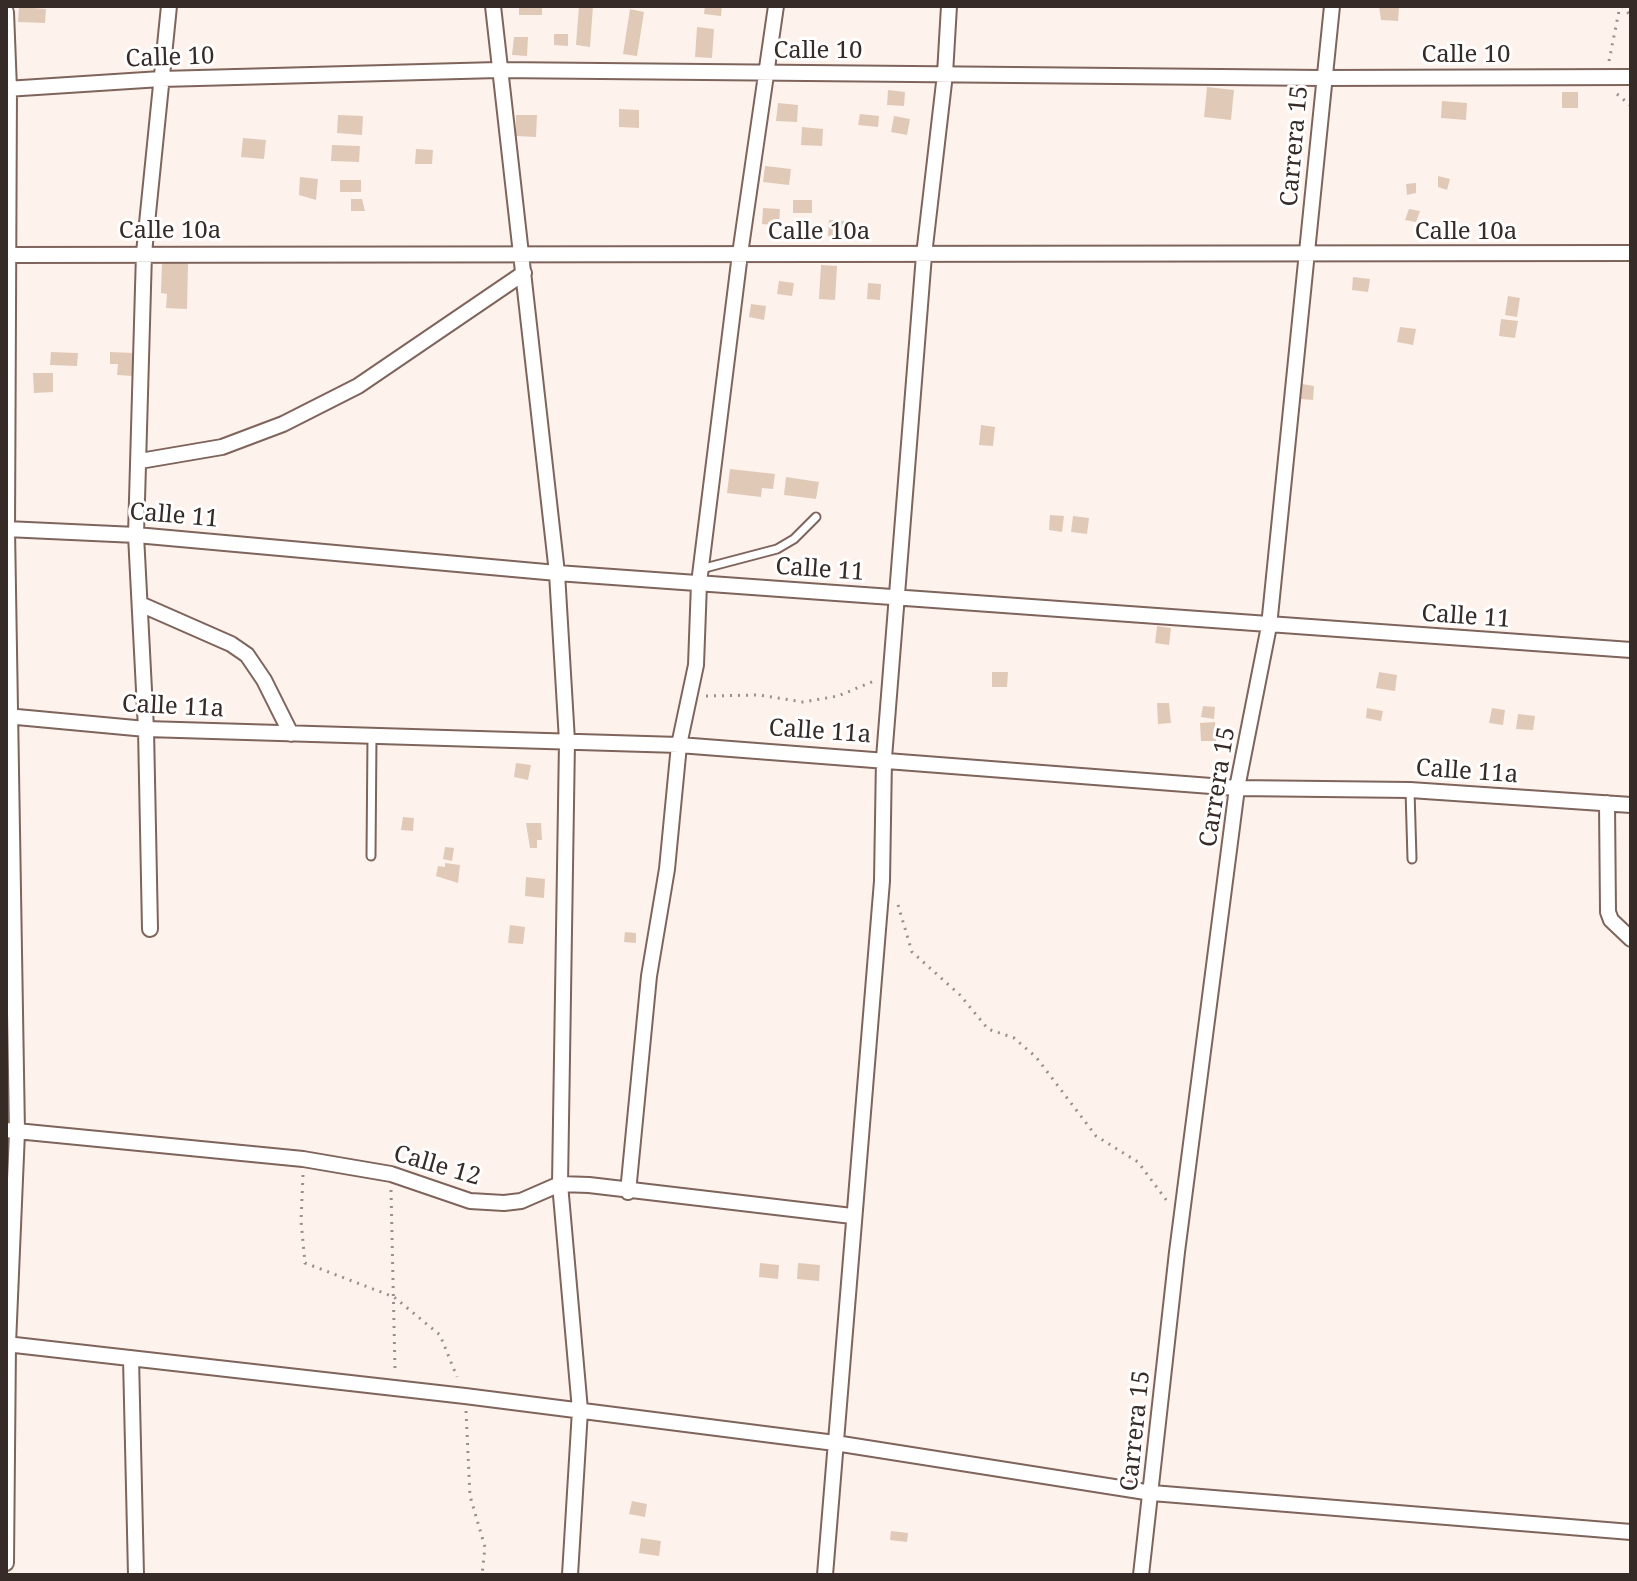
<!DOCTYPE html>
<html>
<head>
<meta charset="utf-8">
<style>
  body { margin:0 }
  #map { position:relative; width:1637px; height:1581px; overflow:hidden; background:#fef2ed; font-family:"Noto Serif",serif }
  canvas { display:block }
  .frame { position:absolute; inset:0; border:8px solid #362b27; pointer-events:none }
</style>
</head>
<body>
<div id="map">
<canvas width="1637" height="1581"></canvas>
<div class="frame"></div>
</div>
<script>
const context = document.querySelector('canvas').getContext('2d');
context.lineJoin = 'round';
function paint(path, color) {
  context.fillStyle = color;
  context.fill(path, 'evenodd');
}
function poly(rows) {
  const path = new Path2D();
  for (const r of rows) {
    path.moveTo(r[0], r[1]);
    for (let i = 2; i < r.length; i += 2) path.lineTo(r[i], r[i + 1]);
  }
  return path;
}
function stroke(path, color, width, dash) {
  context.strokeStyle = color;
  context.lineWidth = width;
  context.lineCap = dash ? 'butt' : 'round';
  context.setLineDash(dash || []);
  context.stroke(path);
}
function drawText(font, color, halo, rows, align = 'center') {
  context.font = font + ' "Noto Serif",serif';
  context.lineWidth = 6;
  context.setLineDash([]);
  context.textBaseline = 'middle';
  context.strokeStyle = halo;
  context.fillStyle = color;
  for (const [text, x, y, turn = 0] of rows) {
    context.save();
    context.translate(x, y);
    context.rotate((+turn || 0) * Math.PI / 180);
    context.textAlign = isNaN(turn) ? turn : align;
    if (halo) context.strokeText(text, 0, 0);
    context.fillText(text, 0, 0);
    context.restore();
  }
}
const building = poly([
  [519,6,542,6,542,15,519,15],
  [579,6,593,6,590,47,576,45],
  [705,6,722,6,721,16,704,14],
  [1379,6,1399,8,1398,21,1381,20],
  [19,7,46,9,45,23,18,22],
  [630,9,644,12,637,56,623,54],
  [697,27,714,29,712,58,695,57],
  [554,34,568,34,568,46,554,45],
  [514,37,528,37,527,56,512,55],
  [1207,87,1234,90,1231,120,1204,117],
  [888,90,905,92,904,106,887,105],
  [1562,92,1578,92,1578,108,1562,108],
  [1442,101,1467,103,1466,120,1441,118],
  [778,103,798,105,797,122,776,121],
  [619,109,639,110,639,128,619,127],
  [860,114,879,116,878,127,858,125],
  [338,115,363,116,362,135,337,133],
  [516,115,537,115,536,137,516,136],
  [894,116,910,119,907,135,891,132],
  [802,127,823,129,822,146,801,145],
  [243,138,266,140,264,159,241,157],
  [332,145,360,146,359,162,331,161],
  [416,149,433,150,432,164,415,164],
  [765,166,791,169,789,185,763,182],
  [1438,176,1450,179,1447,190,1438,187],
  [300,177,318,179,316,200,299,195],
  [340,180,361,180,361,192,340,192],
  [1416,183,1416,193,1407,195,1406,184],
  [351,199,362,199,365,211,351,211],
  [793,200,812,200,812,213,793,213],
  [763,208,780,209,779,226,762,224],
  [1409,209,1420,211,1416,222,1405,220],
  [829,220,844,221,843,237,828,236],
  [162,262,188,263,187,309,166,308,167,294,161,293],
  [821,265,837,266,835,300,819,299],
  [1353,277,1370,279,1368,292,1352,290],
  [779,281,794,283,792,296,777,294],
  [868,283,881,284,880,300,867,299],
  [1508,296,1520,298,1517,317,1505,315],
  [751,304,766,306,764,320,749,317],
  [1501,319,1518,321,1515,338,1499,336],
  [1400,327,1416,329,1413,345,1397,342],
  [51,352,78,353,77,366,50,365],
  [110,352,134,353,133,376,117,375,118,364,110,364],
  [33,373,53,373,53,392,34,393],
  [1302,384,1314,386,1313,400,1301,399],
  [981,425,995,427,993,446,979,445],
  [730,469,775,474,773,489,762,488,761,497,727,493],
  [786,477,819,482,816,499,784,495],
  [1050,515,1064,516,1062,532,1049,530],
  [1073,516,1089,518,1087,534,1071,532],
  [1157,626,1171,628,1169,645,1155,643],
  [992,672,1008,672,1007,687,992,687],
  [1379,672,1397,675,1395,691,1376,688],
  [1157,703,1169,703,1171,723,1158,724],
  [1203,706,1215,707,1214,719,1201,717],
  [1367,708,1383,711,1381,721,1366,718],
  [1492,708,1505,710,1503,725,1489,723],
  [1518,714,1535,716,1533,730,1516,729],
  [1215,722,1216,741,1201,741,1200,723],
  [516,763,531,765,528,780,514,777],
  [403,817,414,818,413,831,401,830],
  [526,823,541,823,542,840,537,840,537,848,530,848],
  [445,847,454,848,452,861,443,859],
  [445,863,460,865,458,883,436,876,438,866,445,867],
  [526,877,545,879,544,898,525,896],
  [510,925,525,927,523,944,508,943],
  [625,932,636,933,636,943,624,942],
  [760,1263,779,1265,778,1279,759,1277],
  [798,1263,820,1265,819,1281,797,1279],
  [632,1501,647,1504,645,1517,629,1514],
  [891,1531,908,1533,907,1542,890,1540],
  [641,1538,661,1541,659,1556,639,1553]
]);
const path = poly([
  [1622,6,1631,16],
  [1609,61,1620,6],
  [1617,94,1631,106],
  [706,696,759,695,803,702,838,696,874,681],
  [898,905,912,952,960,995,988,1029,1014,1038,1036,1057,1096,1136,1138,1162,1167,1201],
  [303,1175,301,1221,305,1263,394,1297,440,1335,457,1377],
  [391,1190,395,1370],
  [466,1411,470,1496,485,1547,482,1575]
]);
const lane = poly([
  [701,569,777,549,794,539,816,517],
  [1410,790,1412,859],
  [371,856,372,736]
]);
const street = poly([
  [493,6,557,573,567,741,560,1184,580,1410,570,1575],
  [6,12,9,89,7,529,17,1132,8,1344,6,1563],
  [6,89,161,79,498,70,1323,78,1631,77],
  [6,255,1631,253],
  [140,461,222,447,283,424,358,386,524,273],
  [6,529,136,535,557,573,1631,650],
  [140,604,231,644,247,655,264,680,291,734],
  [6,716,146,729,679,745,1237,788,1410,790,1631,805],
  [1607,803,1608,912,1611,920,1631,939],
  [150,929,146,729,136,535,144,253,169,6],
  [6,1130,303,1159,391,1174,470,1201,504,1203,521,1201,560,1184,589,1185,852,1216],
  [628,1192,649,976,667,869,679,745,696,665,699,583,740,254,776,6],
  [6,1344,465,1396,835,1443,1152,1493,1631,1532],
  [131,1358,136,1575],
  [825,1575,882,881,884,758,924,255,945,74,949,6],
  [1141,1575,1177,1252,1237,788,1269,626,1332,6]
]);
const streetNames = [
  ["Calle 10",818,51],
  ["Calle 10",1466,55],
  ["Calle 10",170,58,-2],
  ["Carrera 15",1295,146,-85],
  ["Calle 10a",170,231],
  ["Calle 10a",819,232],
  ["Calle 10a",1466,232],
  ["Calle 11",174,516,5],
  ["Calle 11",820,570,4],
  ["Calle 11",1466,617,4],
  ["Calle 11a",173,707,3],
  ["Calle 11a",820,732,4],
  ["Calle 11a",1467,772,4],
  ["Carrera 15",1218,787,-81],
  ["Calle 12",437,1166,16],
  ["Carrera 15",1136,1431,-84]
];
paint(building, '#e1c9b7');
stroke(lane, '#7e645b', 11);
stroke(street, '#7e645b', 18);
stroke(path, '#9a8f8a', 3, [2, 6]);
stroke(lane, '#fff', 7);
stroke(street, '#fff', 14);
drawText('24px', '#362b27', '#fff', streetNames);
</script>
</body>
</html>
